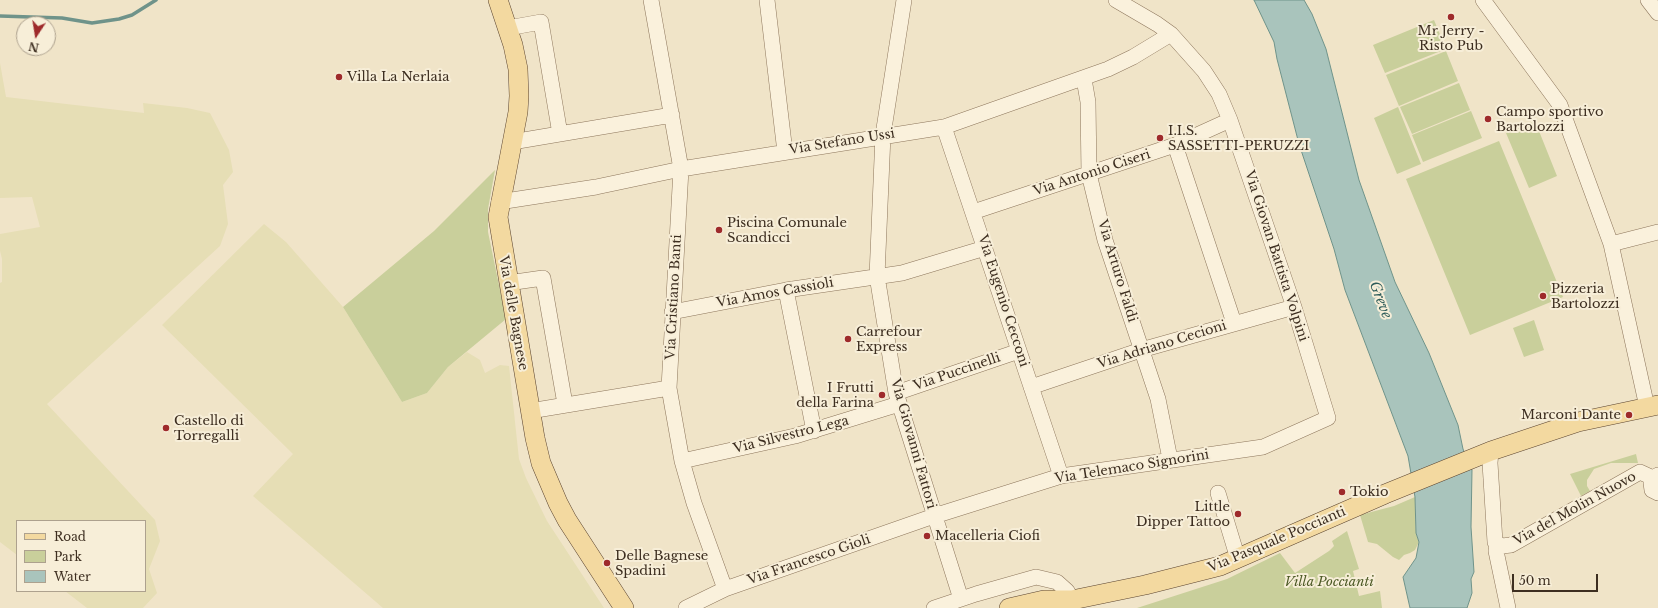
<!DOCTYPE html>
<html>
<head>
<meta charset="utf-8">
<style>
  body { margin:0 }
  #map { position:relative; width:1658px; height:608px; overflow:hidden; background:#f0e4c8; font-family:"Libre Baskerville",serif }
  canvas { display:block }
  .legend { position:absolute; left:16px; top:520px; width:130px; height:72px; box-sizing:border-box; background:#f7eed8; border:1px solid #ada18e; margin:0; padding:5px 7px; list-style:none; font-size:12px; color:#3d2e20 }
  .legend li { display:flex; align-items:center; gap:8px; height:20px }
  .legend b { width:20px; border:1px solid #ada18e }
  .north { position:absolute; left:16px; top:16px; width:40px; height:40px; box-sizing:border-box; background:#f7eed8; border:1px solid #ada18e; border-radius:50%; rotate:192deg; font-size:11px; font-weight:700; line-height:16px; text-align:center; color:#3d2e20 }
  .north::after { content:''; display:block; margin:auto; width:14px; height:18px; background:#9e2a2b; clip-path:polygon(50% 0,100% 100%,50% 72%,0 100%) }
  .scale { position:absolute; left:1512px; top:574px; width:86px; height:18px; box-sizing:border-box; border:2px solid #3d2e20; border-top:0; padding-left:5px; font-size:12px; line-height:14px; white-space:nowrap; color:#3d2e20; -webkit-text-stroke:3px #f7eed8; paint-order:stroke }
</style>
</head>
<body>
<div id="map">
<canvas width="1658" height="608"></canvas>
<ul class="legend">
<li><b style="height:5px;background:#f3d9a0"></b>Road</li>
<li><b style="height:11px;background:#c9cf9b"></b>Park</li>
<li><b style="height:11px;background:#a9c4bc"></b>Water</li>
</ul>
<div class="north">N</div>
<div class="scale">50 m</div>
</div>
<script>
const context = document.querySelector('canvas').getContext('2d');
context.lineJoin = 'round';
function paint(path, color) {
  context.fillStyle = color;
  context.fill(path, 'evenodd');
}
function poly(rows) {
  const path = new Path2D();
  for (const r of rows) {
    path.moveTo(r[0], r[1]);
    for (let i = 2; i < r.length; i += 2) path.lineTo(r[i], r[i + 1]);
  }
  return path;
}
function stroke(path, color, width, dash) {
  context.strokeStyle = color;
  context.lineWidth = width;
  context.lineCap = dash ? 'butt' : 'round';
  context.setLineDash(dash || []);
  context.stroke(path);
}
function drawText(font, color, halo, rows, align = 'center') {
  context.font = font + ' "Libre Baskerville",serif';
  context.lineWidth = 4;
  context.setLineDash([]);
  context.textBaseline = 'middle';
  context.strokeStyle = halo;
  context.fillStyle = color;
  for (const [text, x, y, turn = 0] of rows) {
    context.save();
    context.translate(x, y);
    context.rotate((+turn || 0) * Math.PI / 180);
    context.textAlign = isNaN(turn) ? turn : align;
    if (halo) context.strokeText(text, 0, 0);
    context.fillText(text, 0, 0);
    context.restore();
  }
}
const farmland = poly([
  [0,63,6,97,144,113,143,103,187,108,210,113,229,150,233,172,223,185,228,224,220,246,47,404,155,520,160,541,149,569,157,593,143,608,87,608,65,591,145,591,145,521,17,521,17,555,0,542,0,283,2,282,2,259,0,251,0,234,40,227,32,197,0,198],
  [264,224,286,242,343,307,402,402,427,393,448,367,467,352,480,360,485,373,500,365,509,366,519,459,526,478,547,521,604,608,383,608,253,496,293,454,162,325]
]);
const green = poly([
  [1434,20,1446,49,1385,73,1373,45],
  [1446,51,1458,81,1399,106,1386,75],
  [1459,83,1470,110,1412,134,1400,107],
  [1398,107,1421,164,1397,174,1374,118],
  [1471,111,1482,138,1423,162,1412,135],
  [1535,121,1557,176,1529,188,1506,133],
  [1499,141,1563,297,1470,335,1406,179],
  [495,170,488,209,488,232,506,319,448,367,427,393,402,402,343,307,434,231],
  [1534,320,1544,350,1524,357,1513,328],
  [1636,454,1638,463,1611,463,1594,469,1587,480,1587,486,1590,491,1581,496,1570,474],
  [1415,497,1416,533,1419,542,1415,550,1410,553,1404,555,1399,560,1393,557,1377,544,1368,542,1360,515,1394,506],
  [1347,531,1359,569,1353,571,1359,596,1380,591,1382,608,1137,608,1227,579,1280,553,1295,573,1329,551,1334,546,1332,541]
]);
const water = poly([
  [1254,0,1304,0,1312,14,1326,49,1359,180,1395,282,1429,353,1458,425,1463,449,1472,470,1471,527,1474,572,1471,579,1472,593,1467,608,1410,608,1403,577,1416,558,1419,542,1416,533,1415,497,1408,456,1345,290,1334,249,1299,144,1277,59,1274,42,1254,0]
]);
const stream = poly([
  [0,16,62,18,92,23,119,19,132,15,156,0]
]);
const minor = poly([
  [651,0,681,169,669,388,682,461,694,503,725,589],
  [767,0,785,152],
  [904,0,883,135,877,276,896,393,961,599],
  [1483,0,1560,105,1611,244,1647,407],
  [1648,0,1658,13],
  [508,28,541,22,560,134],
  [1084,79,1088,102,1089,174,1105,240,1158,399,1170,459],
  [944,127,1061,476],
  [512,142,672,115],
  [1175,145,1234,323],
  [499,202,596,187,681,169,944,127,1108,69,1133,57,1171,34],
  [973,212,1175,145,1230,120],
  [1611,244,1658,232],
  [508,283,543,278,565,404],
  [786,290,814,431],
  [672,312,786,290,902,273,985,248],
  [1031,387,1141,350,1294,307],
  [896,393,1019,351],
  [530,411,669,388],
  [1491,451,1490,463,1495,542,1502,546,1511,545,1640,472,1653,478],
  [682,461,795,436,899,404],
  [1658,475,1653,478,1651,483,1652,490,1658,493],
  [1218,493,1238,559],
  [1497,545,1496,551,1508,608],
  [686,608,725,589,934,516,1061,476,1263,447,1328,418,1294,307,1230,120,1219,94,1204,71,1171,34,1157,24,1116,0],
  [934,608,976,594,1036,577,1057,582,1067,591,1072,600]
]);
const major = poly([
  [498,0,513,45,518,69,519,96,518,112,498,217,535,438,541,463,558,503,567,520,624,608],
  [1009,608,1044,600,1072,600,1145,585,1220,566,1385,494,1491,451,1578,422,1658,405]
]);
const markers = [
  [1451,17,4,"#9e2a2b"],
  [339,77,4,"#9e2a2b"],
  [1488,119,4,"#9e2a2b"],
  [1160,138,4,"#9e2a2b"],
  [719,230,4,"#9e2a2b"],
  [1543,296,4,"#9e2a2b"],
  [848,339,4,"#9e2a2b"],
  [882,395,4,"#9e2a2b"],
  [1629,415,4,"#9e2a2b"],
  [166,428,4,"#9e2a2b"],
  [1342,492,4,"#9e2a2b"],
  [1238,514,4,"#9e2a2b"],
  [927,536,4,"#9e2a2b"],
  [607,563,4,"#9e2a2b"]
];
const poiNames = [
  ["Mr Jerry -",1451,31,"center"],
  ["Risto Pub",1451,46,"center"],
  ["Villa La Nerlaia",347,77],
  ["Campo sportivo",1496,112],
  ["Bartolozzi",1496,127],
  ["I.I.S.",1168,131],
  ["SASSETTI-PERUZZI",1168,146],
  ["Piscina Comunale",727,223],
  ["Scandicci",727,238],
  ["Pizzeria",1551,289],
  ["Bartolozzi",1551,304],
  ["Carrefour",856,332],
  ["Express",856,347],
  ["I Frutti",874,388,"right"],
  ["della Farina",874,403,"right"],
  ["Marconi Dante",1621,415,"right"],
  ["Castello di",174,421],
  ["Torregalli",174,436],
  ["Tokio",1350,492],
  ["Little",1230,507,"right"],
  ["Dipper Tattoo",1230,522,"right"],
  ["Macelleria Ciofi",935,536],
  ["Delle Bagnese",615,556],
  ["Spadini",615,571]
];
const streetNames = [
  ["Via Stefano Ussi",842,142,-9],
  ["Via Antonio Ciseri",1092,173,-18],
  ["Via Giovan Battista Volpini",1276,256,72],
  ["Via Arturo Faldi",1117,271,73],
  ["Via Amos Cassioli",775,293,-10],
  ["Via Cristiano Banti",674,297,-87],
  ["Via Eugenio Cecconi",1003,301,72],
  ["Via delle Bagnese",513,313,80],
  ["Via Adriano Cecioni",1162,345,-17],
  ["Via Puccinelli",957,372,-19],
  ["Via Silvestro Lega",791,435,-14],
  ["Via Giovanni Fattori",913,444,74],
  ["Via Telemaco Signorini",1132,467,-9],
  ["Via del Molin Nuovo",1575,509,-29],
  ["Via Pasquale Poccianti",1277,540,-23],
  ["Via Francesco Gioli",809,560,-19]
];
const parkNames = [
  ["Villa Poccianti",1329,582]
];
const waterNames = [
  ["Greve",1380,300,69]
];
paint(farmland, '#e6deb5');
paint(green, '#c9cf9b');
paint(water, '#a9c4bc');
stroke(water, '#6f938a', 1);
stroke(stream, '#6f938a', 3.5);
stroke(minor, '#8d765c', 16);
stroke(major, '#5b4430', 20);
stroke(minor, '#faf1dc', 15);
stroke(major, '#f3d9a0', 19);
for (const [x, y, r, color] of markers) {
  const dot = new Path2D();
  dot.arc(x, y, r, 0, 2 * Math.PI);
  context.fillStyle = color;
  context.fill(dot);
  stroke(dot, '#f7eed8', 1.5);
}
drawText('13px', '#3d2e20', '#f7eed8', poiNames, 'left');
drawText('13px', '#3d2e20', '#f7eed8', streetNames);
drawText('italic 13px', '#4d5a26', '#f7eed8', parkNames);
drawText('italic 14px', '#2f5d5a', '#f7eed8', waterNames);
</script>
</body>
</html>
